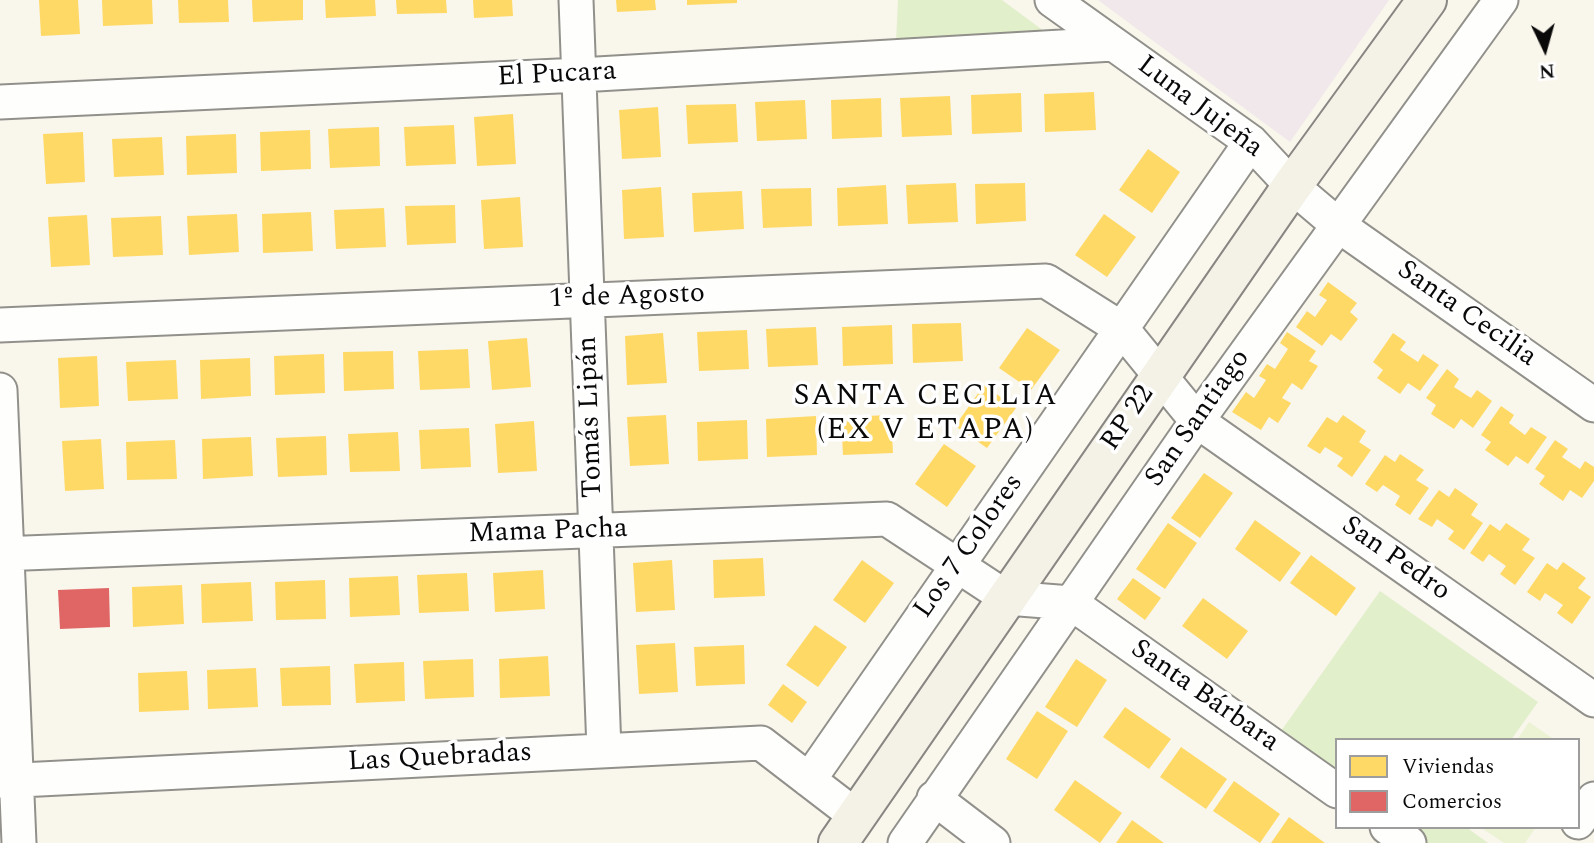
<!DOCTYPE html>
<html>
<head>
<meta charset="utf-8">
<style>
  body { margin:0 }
  #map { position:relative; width:1594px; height:843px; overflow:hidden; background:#f9f6ec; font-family:Spectral,serif }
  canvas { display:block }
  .legend { position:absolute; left:1335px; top:738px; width:245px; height:91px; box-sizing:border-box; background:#fff; border:2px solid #9d9d9d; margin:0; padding:9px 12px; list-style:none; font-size:21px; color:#090909 }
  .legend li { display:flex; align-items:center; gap:14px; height:35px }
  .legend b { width:35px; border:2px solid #9d9d9d }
  .north { position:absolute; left:1510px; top:14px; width:70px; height:70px; -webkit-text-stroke:5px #fff; paint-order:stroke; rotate:175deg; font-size:19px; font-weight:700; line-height:28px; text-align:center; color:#090909 }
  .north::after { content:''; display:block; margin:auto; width:24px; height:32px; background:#090909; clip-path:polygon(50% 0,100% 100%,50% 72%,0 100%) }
</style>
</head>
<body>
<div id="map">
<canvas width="1594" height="843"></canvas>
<ul class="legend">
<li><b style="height:19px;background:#ffd966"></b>Viviendas</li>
<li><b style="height:19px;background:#e06666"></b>Comercios</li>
</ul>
<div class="north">N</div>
</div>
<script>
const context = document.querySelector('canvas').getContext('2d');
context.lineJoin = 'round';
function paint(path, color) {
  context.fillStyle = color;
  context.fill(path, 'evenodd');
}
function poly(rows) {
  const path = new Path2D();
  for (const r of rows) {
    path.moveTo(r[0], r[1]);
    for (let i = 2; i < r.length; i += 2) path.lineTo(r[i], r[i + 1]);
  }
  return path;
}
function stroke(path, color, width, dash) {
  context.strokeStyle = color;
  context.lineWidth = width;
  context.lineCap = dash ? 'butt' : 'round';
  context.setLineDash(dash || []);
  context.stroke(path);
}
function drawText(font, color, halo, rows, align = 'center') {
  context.font = font + ' Spectral,serif';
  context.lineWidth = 7;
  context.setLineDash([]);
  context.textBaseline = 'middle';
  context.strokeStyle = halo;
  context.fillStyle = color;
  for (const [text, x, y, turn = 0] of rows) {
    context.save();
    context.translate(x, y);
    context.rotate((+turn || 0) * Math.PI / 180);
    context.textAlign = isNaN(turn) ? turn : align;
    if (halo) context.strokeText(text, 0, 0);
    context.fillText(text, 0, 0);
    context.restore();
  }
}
const industrial = poly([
  [1098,0,1389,0,1290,142]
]);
const green = poly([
  [898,0,1002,0,1056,40,896,42],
  [1380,591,1538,702,1511,740,1337,740,1337,786,1274,741],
  [1394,827,1466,827,1488,843,1417,843]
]);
const pitch = poly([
  [1529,722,1555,740,1517,740],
  [1480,827,1536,827,1525,843,1504,843]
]);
const homes = poly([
  [39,0,78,0,80,34,41,36],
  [102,0,152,0,153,24,103,26],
  [178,0,228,0,229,22,179,23],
  [252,0,303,0,303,20,253,22],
  [325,0,375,0,376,16,326,18],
  [396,0,446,0,447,13,397,14],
  [473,0,512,0,513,16,474,18],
  [616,0,655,0,656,10,617,12],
  [687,0,737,0,737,3,687,5],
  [1094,92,1096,130,1045,132,1044,94],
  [1021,93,1022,132,972,134,971,95],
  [950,96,952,135,902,137,900,98],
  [881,98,882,137,832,139,831,100],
  [805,100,807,139,757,141,755,102],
  [736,104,738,142,688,144,686,105],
  [658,107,661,157,622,159,619,110],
  [513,114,516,164,477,166,474,117],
  [454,125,456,164,406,166,404,127],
  [379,127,380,166,330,168,328,129],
  [310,130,311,169,261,171,260,132],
  [83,132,85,182,46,184,43,134],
  [236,134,237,173,187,175,186,136],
  [162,137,164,175,114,177,112,139],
  [1148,149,1180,172,1152,213,1119,190],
  [956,183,958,222,908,224,906,185],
  [1025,183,1026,221,976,224,975,184],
  [886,185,888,224,838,226,837,188],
  [661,187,664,237,624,239,622,190],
  [811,188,812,226,763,228,761,189],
  [742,191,744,229,694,232,692,193],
  [520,197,523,247,484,249,481,200],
  [455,205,456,243,407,245,405,206],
  [384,208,386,247,336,249,334,210],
  [311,212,313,251,263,253,262,214],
  [237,214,239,252,189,255,187,216],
  [1104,214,1136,237,1107,277,1075,255],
  [87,215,90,265,51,267,48,217],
  [161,216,163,255,113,257,111,218],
  [1328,282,1357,303,1350,312,1358,319,1341,341,1331,334,1322,346,1296,327,1307,311,1315,317,1327,300,1319,295],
  [961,323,963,361,913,363,912,324],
  [892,325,893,364,843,366,842,327],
  [816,327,818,365,768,367,766,329],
  [1027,328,1060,350,1031,390,999,368],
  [747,330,749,369,699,371,697,332],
  [1287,332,1316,351,1309,361,1318,366,1302,390,1292,383,1282,398,1291,403,1278,423,1269,417,1261,430,1232,412,1246,392,1254,398,1266,380,1259,376,1267,364,1275,369,1288,349,1280,343],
  [663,333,667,383,627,385,625,336],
  [1393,333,1406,342,1400,350,1418,362,1423,354,1439,365,1420,391,1408,383,1400,394,1377,378,1383,370,1373,362],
  [527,338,531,387,492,390,488,341],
  [468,349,470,388,420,390,418,351],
  [393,351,394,389,344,391,343,352],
  [324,354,325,393,275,395,274,356],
  [97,356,99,406,60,408,58,358],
  [250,358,251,396,201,399,200,360],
  [176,360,178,399,128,401,126,362],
  [1447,369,1459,379,1454,387,1471,398,1477,390,1492,401,1473,428,1461,419,1454,429,1431,414,1436,405,1426,398],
  [984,385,1016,408,987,448,955,426],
  [1501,406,1514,415,1509,423,1525,435,1531,427,1547,437,1528,464,1516,456,1508,466,1485,450,1491,442,1481,435],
  [666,415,669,464,630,466,627,417],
  [891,415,893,453,843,455,841,417],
  [1343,415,1366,431,1359,442,1371,450,1352,477,1337,466,1343,458,1325,447,1320,454,1307,446,1327,417,1337,423],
  [816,416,817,455,767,457,766,419],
  [747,420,748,459,698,461,697,422],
  [534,421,537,471,498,473,495,424],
  [469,428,471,467,421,469,419,430],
  [398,432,400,471,350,472,348,434],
  [326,436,327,475,278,477,276,438],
  [251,437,253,476,203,479,202,439],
  [101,439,104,489,65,491,62,441],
  [175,440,177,479,127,480,126,442],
  [1555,440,1568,449,1562,457,1580,469,1585,461,1594,467,1594,481,1582,498,1570,490,1563,501,1539,484,1545,476,1535,469],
  [944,444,976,466,947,507,915,484],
  [1400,454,1424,470,1416,480,1429,488,1410,515,1395,505,1400,496,1383,485,1377,492,1365,484,1385,455,1395,462],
  [1204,473,1233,493,1200,538,1171,518],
  [1455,488,1478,504,1471,515,1483,523,1464,550,1448,539,1454,531,1437,519,1432,527,1418,519,1439,490,1449,497],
  [1255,520,1301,553,1280,582,1235,549],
  [1168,523,1197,543,1165,589,1136,569],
  [1506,523,1530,539,1522,550,1535,558,1515,585,1500,574,1506,566,1489,554,1483,562,1470,553,1490,524,1500,531],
  [1311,555,1356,588,1336,616,1290,583],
  [763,558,765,596,714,598,713,560],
  [672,560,675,610,636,612,633,563],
  [862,560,894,583,865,623,833,600],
  [1563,562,1586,578,1578,588,1591,597,1572,624,1557,613,1563,605,1545,593,1540,601,1527,592,1547,563,1557,570],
  [543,570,545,609,495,612,493,573],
  [467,573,469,611,419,613,417,575],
  [398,576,400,615,350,617,349,578],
  [1133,578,1161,598,1145,620,1117,599],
  [325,580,326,619,276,620,275,582],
  [251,582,253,621,202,623,201,584],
  [182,585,184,624,133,627,132,587],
  [1203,598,1248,631,1227,659,1182,626],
  [815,625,847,647,818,687,786,665],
  [675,643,678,692,639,694,636,645],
  [744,645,745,684,696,686,694,647],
  [548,656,550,696,500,698,499,659],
  [473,659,474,697,425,699,423,661],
  [1076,659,1107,680,1077,727,1045,707],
  [404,662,405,701,356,703,354,664],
  [330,666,331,705,282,706,280,668],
  [256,668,258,707,208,709,207,670],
  [187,671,189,710,139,712,138,673],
  [783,684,807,702,792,723,768,705],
  [1125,707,1171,739,1149,769,1103,737],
  [1037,711,1068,731,1037,779,1006,759],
  [1181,747,1227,779,1206,809,1160,777],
  [1075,780,1122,813,1100,843,1054,810],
  [1234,781,1280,814,1260,843,1213,811],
  [1289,817,1325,843,1271,843],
  [1132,820,1164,843,1116,843]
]);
const shops = poly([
  [109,588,110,627,60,629,58,590]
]);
const street = poly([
  [576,0,604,750],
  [1052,0,1251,142,1292,186,1338,225,1594,405],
  [0,102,580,75,1113,44],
  [0,325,1046,281,1122,329,1197,421,1594,700],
  [0,390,19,843],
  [0,554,887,519,1007,598,1071,603,1337,791],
  [809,780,1251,142],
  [0,781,761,743,856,816],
  [934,798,993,843],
  [1578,822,1594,799],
  [1387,827,1409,843],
  [905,843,1197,421,1501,0]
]);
const secondary = poly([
  [838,843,1292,186,1427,0]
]);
const streetNames = [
  ["El Pucara",557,76,-3],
  ["Luna Jujeña",1199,108,37],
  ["1º de Agosto",627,298,-2],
  ["Santa Cecilia",1466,315,35],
  ["Tomás Lipán",592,417,-92],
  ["RP 22",1129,419,-56],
  ["San Santiago",1199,419,-55],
  ["Mama Pacha",548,533,-2],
  ["Los 7 Colores",970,547,-55],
  ["San Pedro",1395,560,35],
  ["Santa Bárbara",1204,697,35],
  ["Las Quebradas",440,759,-3]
];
const neighbourhoodNames = [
  ["SANTA CECILIA",926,398],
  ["(EX V ETAPA)",926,432]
];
paint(industrial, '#f0e8ea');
paint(green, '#e2efcb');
paint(pitch, '#ecf3d5');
paint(homes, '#ffd966');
paint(shops, '#e06666');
stroke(street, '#91908b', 37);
stroke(secondary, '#888682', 42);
stroke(street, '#fefefc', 33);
stroke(secondary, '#f4f2e6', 38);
drawText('28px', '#090909', '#fff', streetNames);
context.letterSpacing = '2px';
drawText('30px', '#090909', '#fff', neighbourhoodNames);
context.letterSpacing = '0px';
</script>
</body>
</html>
